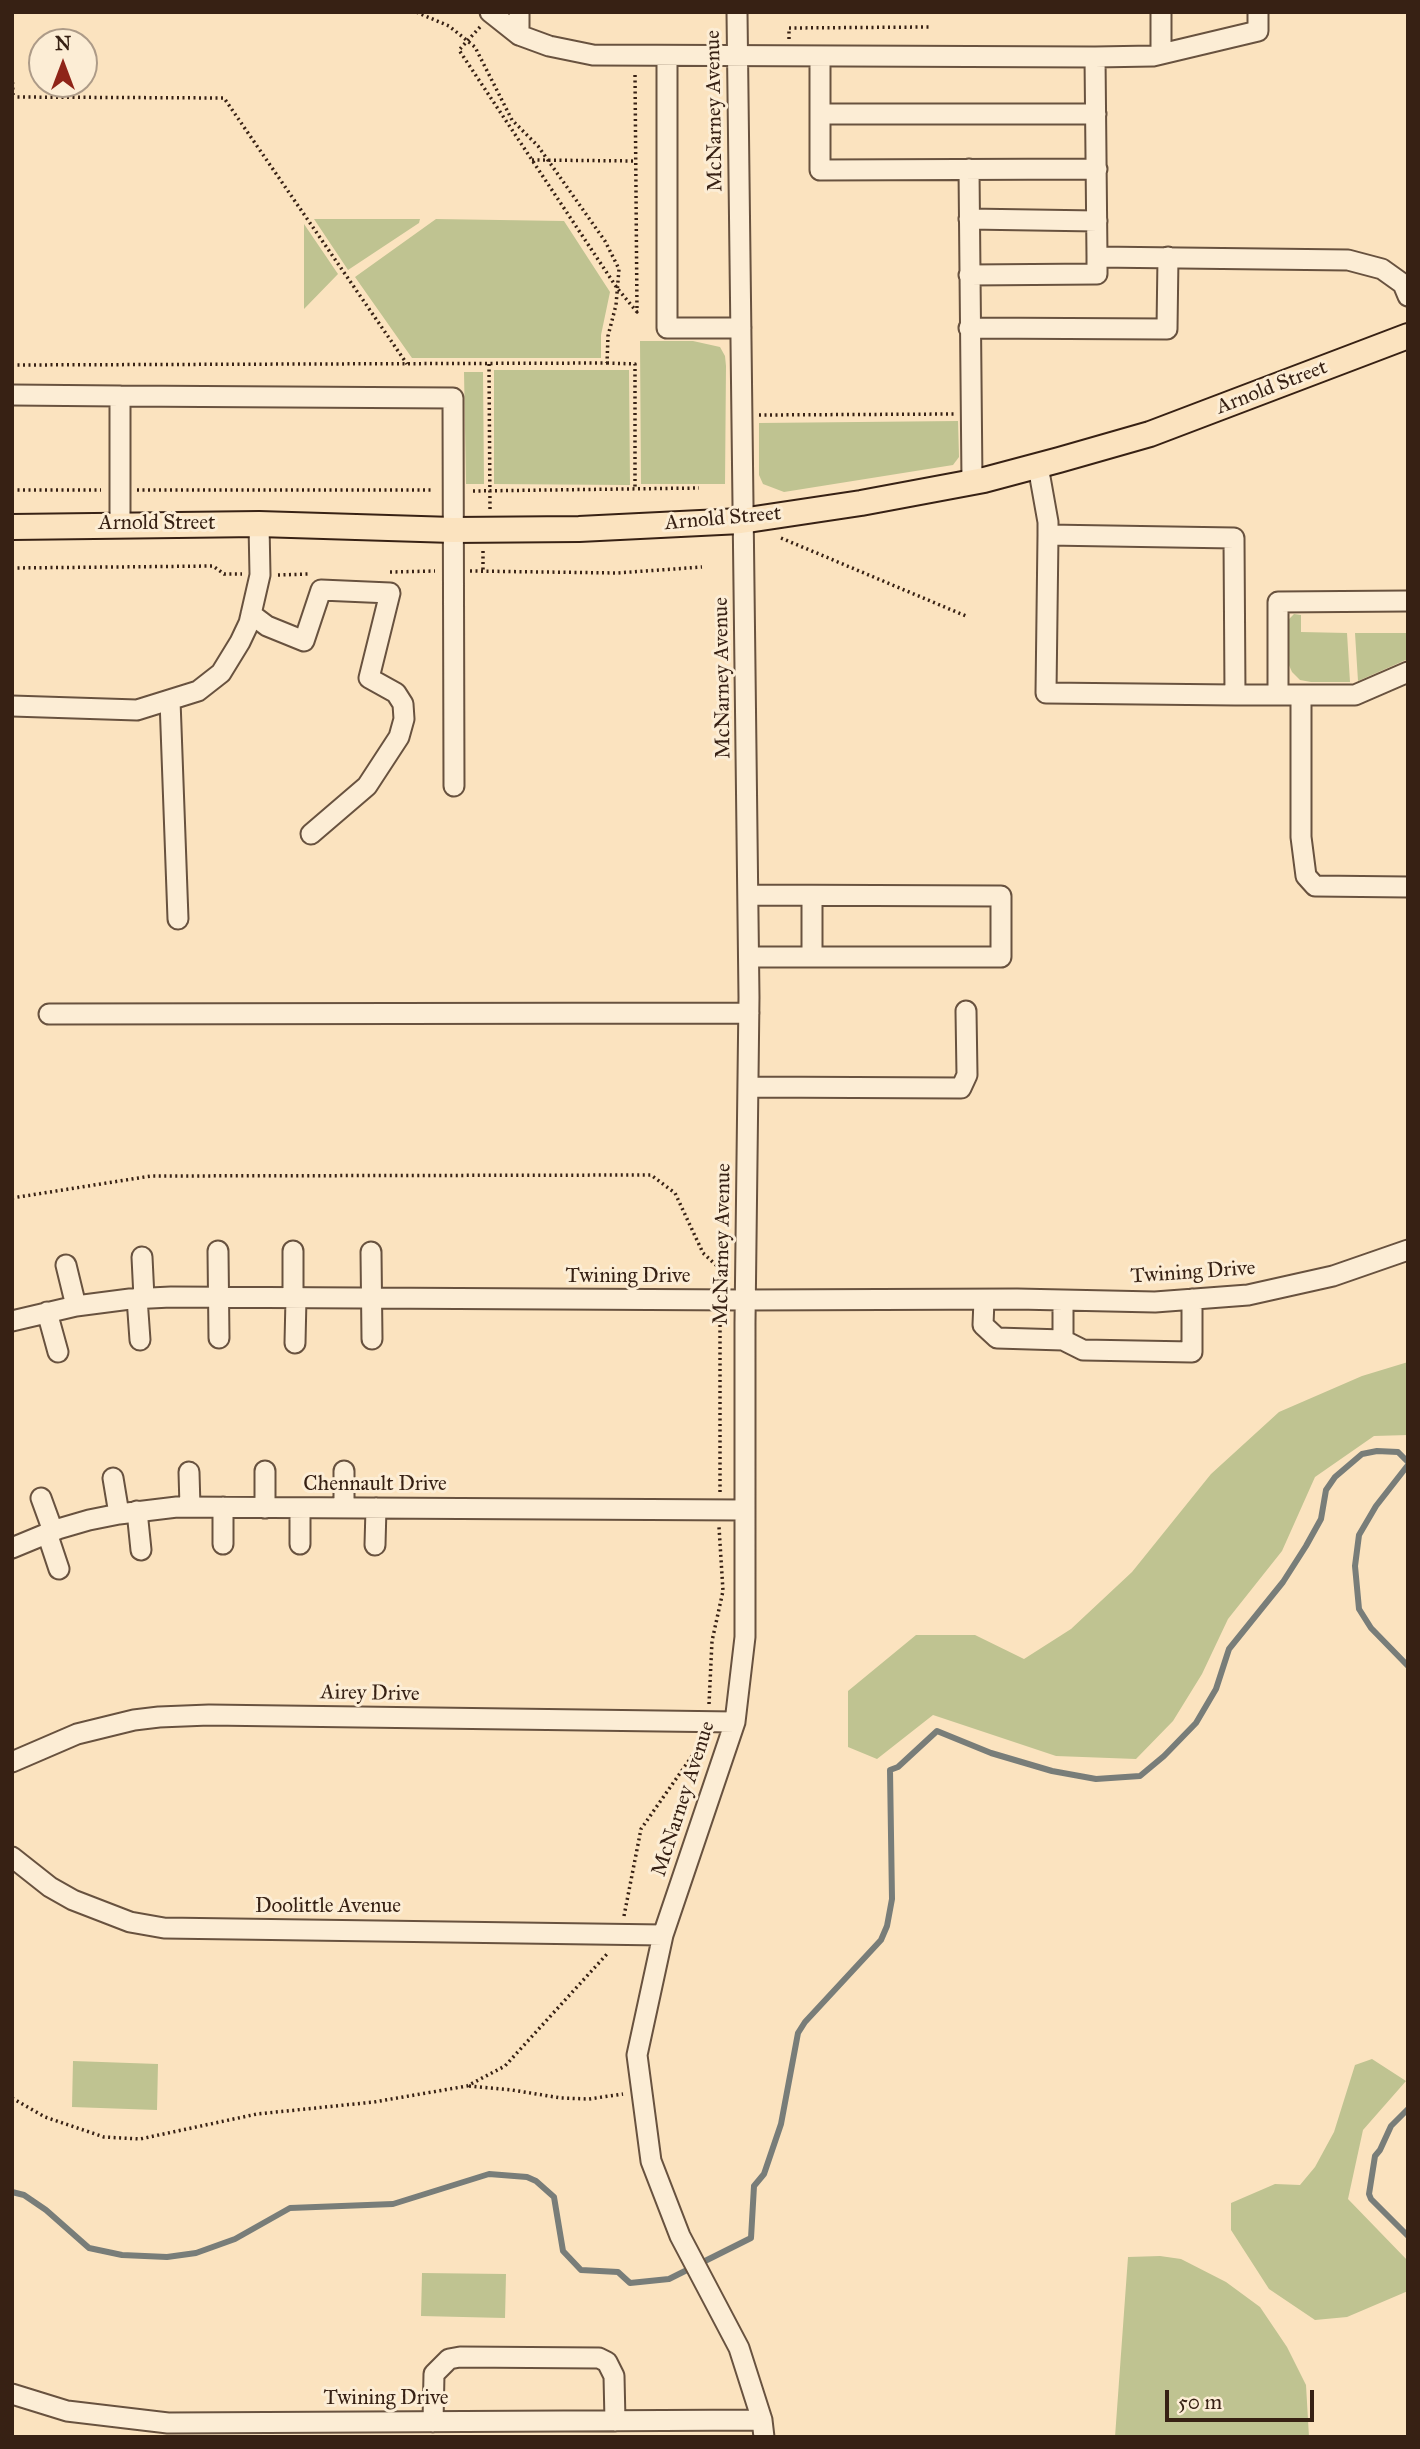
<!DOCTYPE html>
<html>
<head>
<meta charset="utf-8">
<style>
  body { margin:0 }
  #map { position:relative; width:1420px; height:2449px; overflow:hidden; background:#fbe3bf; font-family:"IM FELL Great Primer",serif }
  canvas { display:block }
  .frame { position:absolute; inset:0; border:14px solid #372114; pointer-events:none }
  .north { position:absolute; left:28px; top:28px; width:70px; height:70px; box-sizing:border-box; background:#fcedd5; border:2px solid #ad9b88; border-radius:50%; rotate:0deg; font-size:19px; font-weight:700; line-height:28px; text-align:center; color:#372114 }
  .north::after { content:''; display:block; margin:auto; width:24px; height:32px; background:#8f2418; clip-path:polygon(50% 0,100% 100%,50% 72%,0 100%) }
  .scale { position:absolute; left:1165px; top:2390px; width:149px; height:32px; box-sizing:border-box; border:4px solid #372114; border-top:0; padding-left:9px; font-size:21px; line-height:24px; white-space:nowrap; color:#372114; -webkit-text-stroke:5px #fcedd5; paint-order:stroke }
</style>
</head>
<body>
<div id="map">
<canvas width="1420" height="2449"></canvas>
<div class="frame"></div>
<div class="north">N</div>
<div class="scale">50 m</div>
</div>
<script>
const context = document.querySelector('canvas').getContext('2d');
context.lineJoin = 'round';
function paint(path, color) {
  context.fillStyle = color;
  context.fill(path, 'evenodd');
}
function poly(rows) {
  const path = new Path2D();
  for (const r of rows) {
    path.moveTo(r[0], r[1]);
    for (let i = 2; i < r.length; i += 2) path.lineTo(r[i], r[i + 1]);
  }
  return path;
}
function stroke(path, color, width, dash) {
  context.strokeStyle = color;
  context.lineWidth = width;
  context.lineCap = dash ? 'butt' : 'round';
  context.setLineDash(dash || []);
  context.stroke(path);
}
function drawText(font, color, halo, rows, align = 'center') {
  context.font = font + ' "IM FELL Great Primer",serif';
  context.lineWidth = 6;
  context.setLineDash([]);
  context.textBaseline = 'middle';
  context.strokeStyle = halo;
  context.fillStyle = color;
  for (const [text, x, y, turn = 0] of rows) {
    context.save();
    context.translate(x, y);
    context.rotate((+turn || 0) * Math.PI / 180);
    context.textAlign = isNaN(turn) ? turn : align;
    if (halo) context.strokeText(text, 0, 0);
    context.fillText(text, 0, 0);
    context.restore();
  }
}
const green = poly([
  [314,219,420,219,419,223,348,270],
  [436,219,564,221,610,292,601,335,601,358,412,358,355,277],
  [304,224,338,274,304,309],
  [640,341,693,341,720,347,725,356,726,366,725,484,641,484],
  [494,370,629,370,630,485,494,484],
  [464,372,483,372,484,484,466,484],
  [958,421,959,457,953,465,784,492,763,484,759,475,759,423],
  [1294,614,1301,615,1301,632,1347,633,1350,682,1311,682,1300,680,1292,672,1288,663,1288,620],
  [1355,633,1408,633,1408,659,1358,681],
  [1408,1362,1408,1435,1374,1436,1315,1477,1282,1551,1228,1619,1202,1674,1173,1721,1136,1759,1056,1756,933,1715,877,1759,848,1747,848,1691,916,1635,975,1635,1024,1659,1071,1629,1132,1572,1211,1474,1279,1412,1362,1376],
  [1372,2059,1406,2081,1363,2130,1348,2199,1408,2261,1408,2291,1347,2317,1315,2320,1269,2289,1231,2230,1231,2203,1275,2184,1300,2185,1315,2167,1334,2132,1355,2065],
  [73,2061,158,2064,157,2110,72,2107],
  [1160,2256,1181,2259,1226,2282,1260,2307,1287,2347,1306,2385,1309,2437,1115,2437,1128,2257],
  [422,2273,506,2274,505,2318,421,2316]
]);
const stream = poly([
  [1408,1465,1376,1506,1359,1535,1355,1566,1359,1609,1371,1628,1408,1666],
  [1408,2109,1391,2126,1380,2150,1375,2156,1369,2194,1371,2199,1408,2236],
  [12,2192,24,2195,46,2210,89,2248,122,2255,167,2257,196,2253,235,2239,290,2208,393,2204,489,2174,527,2177,536,2181,554,2197,563,2251,581,2270,618,2272,630,2283,669,2279,751,2238,754,2186,764,2174,781,2124,798,2033,805,2022,881,1940,887,1926,892,1899,890,1770,898,1767,937,1731,991,1753,1052,1771,1096,1779,1140,1776,1164,1756,1196,1723,1216,1689,1229,1649,1283,1582,1306,1546,1321,1519,1326,1490,1335,1477,1362,1454,1377,1451,1398,1452,1408,1462]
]);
const path = poly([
  [480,27,459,50,617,288,637,312,635,73],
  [789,39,789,28,929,27],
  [12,71,13,96],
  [12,97,224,98,407,364],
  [532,160,636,161],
  [607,363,635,364,635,489],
  [489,364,490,509],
  [12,365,607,363,608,336,616,305,619,269,605,241,538,146,512,120,475,47,449,26,416,12],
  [759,415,954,414],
  [12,490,101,490],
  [137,490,434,490],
  [473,491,699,488],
  [781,538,966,616],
  [483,551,483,571],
  [12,568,213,566,224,574,242,574],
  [470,571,617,573,702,567],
  [390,572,435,571],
  [278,575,309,574],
  [12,1198,151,1176,651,1175,675,1193,703,1253,717,1266],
  [720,1492,720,1324],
  [709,1704,712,1641,723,1591,719,1527],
  [624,1916,641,1829,704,1739],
  [469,2086,512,2090,561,2098,589,2099,623,2094],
  [12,2098,45,2117,104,2137,140,2139,257,2114,374,2102,467,2086,505,2066,607,1954]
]);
const minor = poly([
  [490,12,519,35,549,46,593,55,1095,57,1097,257,1348,260,1382,269,1403,284,1408,296],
  [737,12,749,997,745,1322,745,1637,735,1722,663,1935,637,2055,651,2161,680,2236,739,2348,762,2420,764,2437],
  [1161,12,1161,54],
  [519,35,519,12],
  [667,56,667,328,741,328],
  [820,57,820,170,1097,169],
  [1095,57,1153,56,1258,31,1258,12],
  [820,114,1096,114],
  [969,169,972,482],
  [969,219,1097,221],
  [969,275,1097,274,1097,257],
  [969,328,1167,329,1168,257],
  [12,395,120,396],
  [1038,466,1048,522,1048,535,1046,693,1235,695,1234,538,1048,535],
  [120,524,120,396,453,398,454,786],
  [251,614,267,626,304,641,321,590,390,593,369,678,396,693,403,704,404,719,399,737,367,786,311,834],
  [1235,695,1355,695,1408,672],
  [1278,695,1278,602,1408,601],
  [1301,695,1301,837,1306,876,1315,886,1408,887],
  [170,700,178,919],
  [12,706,137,710,198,691,221,673,240,642,249,623,260,575,259,524],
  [748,895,1001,896,1001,957,749,957],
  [812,956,812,896],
  [49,1014,749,1013],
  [748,1087,961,1088,967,1075,966,1011],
  [218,1251,219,1338],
  [293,1251,293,1298],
  [371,1252,372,1339],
  [142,1257,144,1298],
  [66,1265,76,1306],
  [137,1298,140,1340],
  [984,1300,983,1325,997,1338,1063,1340,1063,1300],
  [47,1312,58,1352],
  [12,1321,76,1306,130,1299,171,1297,745,1300,1017,1299,1155,1302,1248,1295,1333,1276,1408,1250],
  [1063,1340,1083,1350,1192,1352,1192,1299],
  [295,1343,296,1298],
  [344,1471,344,1508],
  [189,1472,190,1507],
  [113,1478,119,1514],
  [41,1498,53,1531],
  [223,1507,223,1544],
  [265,1508,265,1471],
  [137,1511,141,1550],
  [47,1533,59,1569],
  [300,1544,300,1508],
  [375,1545,376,1508],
  [12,1548,58,1529,89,1520,119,1514,177,1507,744,1510],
  [12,1762,77,1734,134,1720,159,1717,209,1715,735,1722],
  [12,1857,50,1887,73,1900,130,1922,164,1928,663,1935],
  [12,2394,67,2411,168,2423,762,2420],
  [433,2422,434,2374,449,2359,460,2357,599,2358,607,2362,614,2376,615,2421]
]);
const major = poly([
  [12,527,259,524,453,530,579,529,741,521,861,503,984,480,1059,460,1150,434,1408,336]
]);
const streetNames = [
  ["McNarney Avenue",715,111,-91],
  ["Arnold Street",1272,388,-21],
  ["Arnold Street",723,519,-5],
  ["Arnold Street",157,524],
  ["McNarney Avenue",723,678,-91],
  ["McNarney Avenue",723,1244,-89],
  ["Twining Drive",1193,1273,-4],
  ["Twining Drive",628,1277],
  ["Chennault Drive",375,1485],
  ["Airey Drive",370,1694,1],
  ["McNarney Avenue",684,1799,-72],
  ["Doolittle Avenue",328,1907],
  ["Twining Drive",386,2399]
];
paint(green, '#bfc391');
stroke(stream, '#787d79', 6);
stroke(minor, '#68523f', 23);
stroke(major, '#372114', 28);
stroke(path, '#372114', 3.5, [2, 3.5]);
stroke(minor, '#fcedd5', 19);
stroke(major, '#fbe3bf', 24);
drawText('21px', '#372114', '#fcedd5', streetNames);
</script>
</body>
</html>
